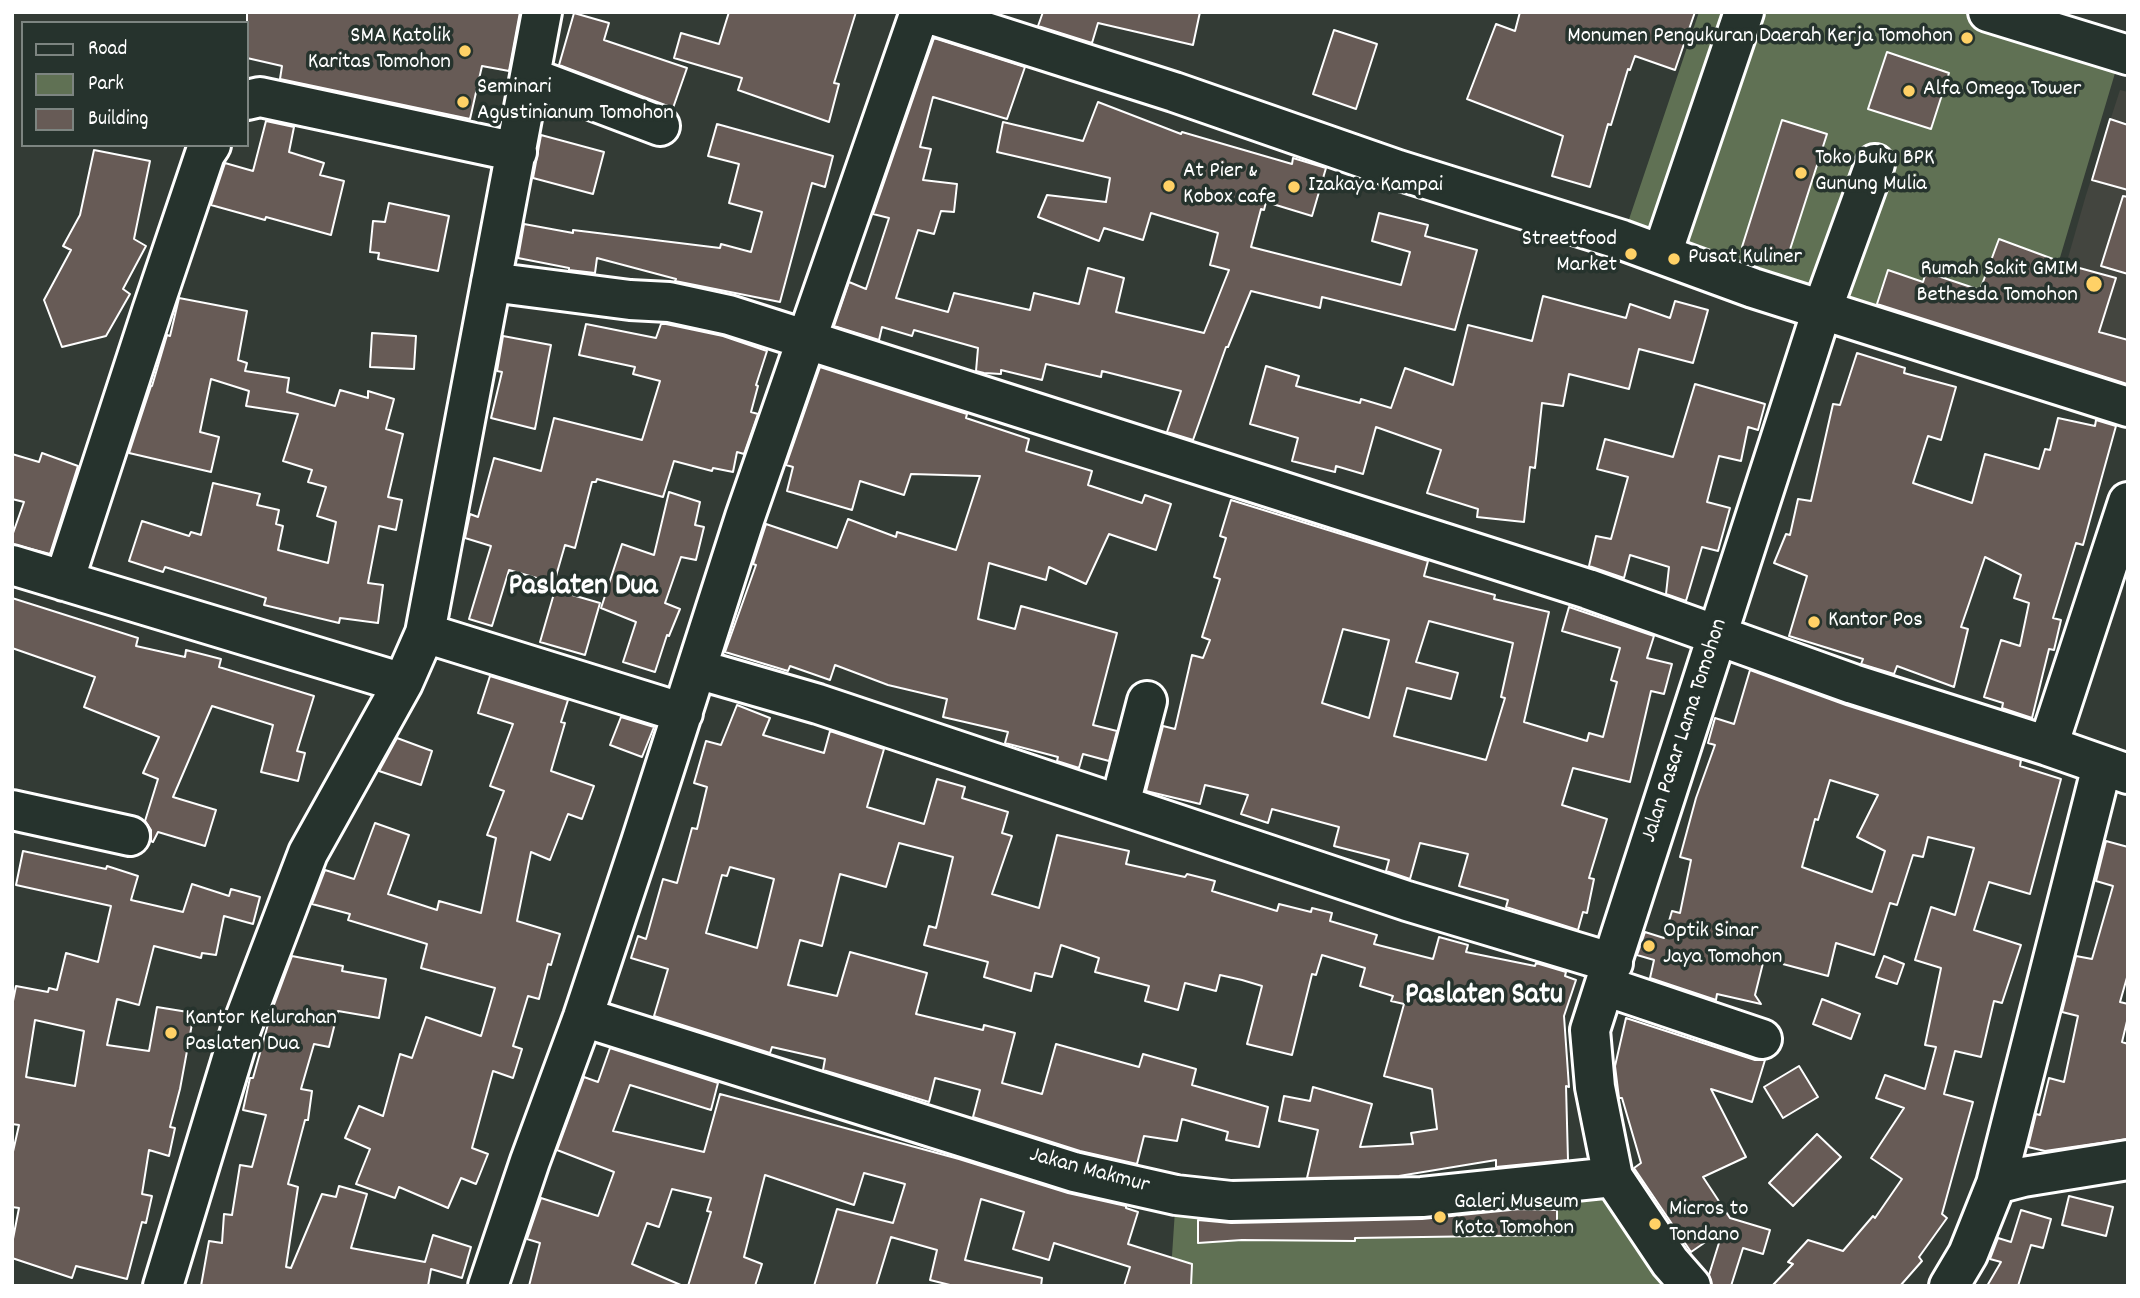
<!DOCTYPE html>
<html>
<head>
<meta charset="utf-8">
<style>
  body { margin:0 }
  #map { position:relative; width:2140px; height:1298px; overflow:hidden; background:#333b35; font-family:Dekko,sans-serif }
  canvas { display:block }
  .frame { position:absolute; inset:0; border:14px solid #fff; pointer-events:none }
  .legend { position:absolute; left:21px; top:21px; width:228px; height:126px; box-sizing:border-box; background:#26332d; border:2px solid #7d8581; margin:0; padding:9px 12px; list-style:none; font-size:21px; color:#fff }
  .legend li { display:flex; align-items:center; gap:14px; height:35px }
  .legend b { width:35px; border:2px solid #7d8581 }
</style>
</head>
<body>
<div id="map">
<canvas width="2140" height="1298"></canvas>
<div class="frame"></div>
<ul class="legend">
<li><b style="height:9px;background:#26332d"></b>Road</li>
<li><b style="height:19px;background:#607154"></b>Park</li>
<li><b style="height:19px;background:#675b56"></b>Building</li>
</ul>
</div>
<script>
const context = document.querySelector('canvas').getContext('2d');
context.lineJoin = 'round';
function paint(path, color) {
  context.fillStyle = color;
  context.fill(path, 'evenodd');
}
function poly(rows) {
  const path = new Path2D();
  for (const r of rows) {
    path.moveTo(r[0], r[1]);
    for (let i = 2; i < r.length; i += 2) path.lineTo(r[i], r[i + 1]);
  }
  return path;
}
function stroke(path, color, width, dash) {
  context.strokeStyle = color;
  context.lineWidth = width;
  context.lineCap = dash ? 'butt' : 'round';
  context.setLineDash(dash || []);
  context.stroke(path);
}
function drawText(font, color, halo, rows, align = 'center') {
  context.font = font + ' Dekko,sans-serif';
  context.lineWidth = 7;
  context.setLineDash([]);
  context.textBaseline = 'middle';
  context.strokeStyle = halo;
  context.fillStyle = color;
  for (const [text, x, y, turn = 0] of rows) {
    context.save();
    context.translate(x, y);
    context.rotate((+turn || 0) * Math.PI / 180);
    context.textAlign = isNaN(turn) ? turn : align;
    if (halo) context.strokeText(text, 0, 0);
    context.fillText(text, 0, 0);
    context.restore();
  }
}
const built = poly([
  [2120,90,2128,92,2128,403,2035,373,2086,195]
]);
const green = poly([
  [1699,12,1991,12,2121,53,2025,375,1622,240],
  [1613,1177,1691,1286,1170,1286,1176,1195]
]);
const building = poly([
  [247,12,520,12,509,71,482,66,470,119,280,79,282,66,247,58,247,12],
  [729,12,856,12,834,83,839,84,829,122,738,90,742,78,674,58,681,33,719,44,729,12],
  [1043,12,1200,12,1193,45,1098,23,1092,43,1038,26,1043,12],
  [1520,12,1695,12,1675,70,1635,56,1630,70,1628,69,1611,125,1608,124,1590,187,1552,176,1563,136,1467,99,1496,24,1515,31,1520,12],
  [574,13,609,23,604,40,687,68,673,108,559,65,574,13],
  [1334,30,1377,44,1356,109,1313,94,1334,30],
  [934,38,1025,67,1007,119,933,97,920,147,931,149,923,180,957,184,954,212,941,211,934,234,918,230,896,298,948,312,954,293,1030,310,1034,293,1079,304,1088,268,1124,278,1116,312,1204,333,1229,270,1210,265,1218,233,1151,213,1143,240,1104,228,1099,241,1038,217,1047,195,1106,202,1110,178,997,152,1003,122,1083,141,1098,102,1181,134,1182,132,1292,164,1293,158,1326,168,1312,216,1266,202,1264,210,1261,209,1251,247,1401,285,1410,252,1372,241,1379,213,1428,225,1425,236,1477,250,1455,330,1322,297,1320,308,1251,291,1228,347,1226,347,1193,440,1167,432,1181,391,1102,371,1101,377,1046,364,1042,380,1001,370,1001,374,984,373,976,371,978,348,914,330,912,336,882,327,879,340,834,326,849,282,866,289,889,218,873,214,934,38],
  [1887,52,1949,73,1931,129,1868,109,1887,52],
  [2110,119,2128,125,2128,190,2092,180,2110,119],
  [1782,120,1827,134,1786,262,1742,247,1782,120],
  [266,121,294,127,289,152,324,163,320,175,344,181,331,235,266,217,265,220,211,205,225,163,253,171,266,121],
  [717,124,833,156,825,187,812,183,780,302,675,281,676,279,597,258,595,273,569,270,569,268,518,258,524,224,573,233,573,230,720,248,721,244,751,252,762,212,729,203,739,164,708,156,717,124],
  [541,135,604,152,593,194,533,178,541,135],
  [94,150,150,161,134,239,146,246,123,289,130,294,106,336,62,347,44,300,71,250,63,246,80,215,94,150],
  [2123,196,2128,197,2128,274,2101,266,2123,196],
  [389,203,449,216,438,271,378,259,379,253,370,252,373,221,385,222,389,203],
  [1999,239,2072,266,2116,278,2099,332,2128,340,2127,384,1877,304,1888,270,1923,282,1926,272,1980,290,1999,239],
  [1543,296,1626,318,1630,304,1670,318,1675,301,1708,310,1693,363,1639,349,1629,389,1569,374,1563,406,1542,403,1535,468,1530,467,1524,522,1477,517,1478,509,1427,493,1441,450,1376,427,1363,474,1336,466,1335,472,1292,461,1298,438,1250,424,1266,366,1299,376,1296,386,1360,403,1361,399,1391,408,1405,368,1453,385,1468,325,1532,341,1543,296],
  [179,298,247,311,238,360,247,363,245,371,289,378,287,392,335,406,340,390,368,398,368,391,394,399,386,429,403,434,388,497,402,500,396,530,379,526,368,583,383,585,378,623,340,618,339,623,264,605,266,598,165,567,163,572,129,561,142,521,189,536,191,532,201,535,213,483,260,494,257,505,279,510,276,524,283,526,278,550,328,563,336,522,317,516,326,487,308,482,312,470,283,461,298,414,246,406,249,391,211,379,200,432,219,437,211,472,129,453,151,386,152,386,167,335,170,336,179,298],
  [586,324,656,338,661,324,666,324,723,336,767,351,756,385,758,386,751,412,758,414,744,454,737,452,733,472,713,468,712,471,674,461,663,497,597,479,596,482,592,482,575,548,565,545,554,583,509,570,492,626,469,619,491,546,465,538,470,514,478,517,494,458,541,471,554,418,642,440,660,381,633,374,635,367,579,355,586,324],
  [372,333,416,336,414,369,370,367,372,333],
  [503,336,551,345,535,429,491,418,502,372,497,371,503,336],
  [1857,353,1905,368,1904,373,1956,387,1941,440,1928,436,1913,483,1972,503,1985,454,2039,469,2045,449,2050,450,2058,418,2095,426,2096,420,2116,426,2083,545,2076,543,2053,618,2061,620,2054,650,2049,649,2032,718,2002,708,2003,703,1984,697,2001,640,2020,646,2029,603,2014,598,2021,575,1985,557,1961,627,1968,629,1954,687,1897,666,1894,674,1861,664,1863,659,1789,636,1807,576,1774,563,1786,534,1790,535,1798,499,1811,501,1833,404,1840,405,1857,353],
  [820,367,967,414,966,418,1029,439,1026,451,1092,471,1088,485,1142,503,1145,495,1171,504,1156,550,1109,534,1086,584,1049,567,1046,580,989,563,978,619,1015,629,1021,606,1117,633,1093,725,1117,731,1109,761,1083,754,1079,768,1057,761,1058,757,1005,743,1008,732,943,717,947,699,888,685,835,665,830,680,790,666,788,671,725,652,756,565,753,564,766,524,837,548,848,519,896,537,897,532,956,550,980,476,911,474,904,495,860,481,852,510,787,491,793,467,786,465,820,367],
  [1695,384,1765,404,1758,430,1748,427,1741,461,1719,456,1707,502,1730,508,1718,551,1702,547,1686,601,1666,594,1669,567,1630,555,1624,578,1589,566,1596,536,1611,539,1628,477,1597,469,1605,439,1673,457,1695,384],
  [42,453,78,466,50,554,12,544,12,536,24,502,12,499,12,454,39,462,42,453],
  [669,492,700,502,695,525,704,527,696,560,681,557,665,603,680,609,669,636,667,635,655,672,623,662,636,622,601,608,622,544,654,555,669,492],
  [1231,500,1428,561,1424,576,1495,595,1494,599,1549,612,1524,722,1587,741,1589,733,1603,737,1617,682,1611,680,1620,648,1562,631,1569,607,1654,636,1647,658,1672,664,1664,694,1651,691,1630,782,1573,768,1562,805,1607,819,1589,878,1594,879,1587,913,1583,912,1578,930,1506,907,1508,900,1459,886,1468,854,1420,843,1410,879,1386,871,1389,860,1334,846,1339,827,1272,809,1268,823,1241,814,1248,795,1205,785,1200,804,1146,791,1163,726,1175,729,1192,655,1203,658,1210,640,1202,637,1220,579,1214,577,1226,538,1220,536,1231,500],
  [1429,621,1513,643,1501,697,1505,698,1486,760,1394,736,1407,688,1451,699,1458,673,1416,662,1429,621],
  [1343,629,1389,640,1369,718,1322,703,1343,629],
  [555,590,600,603,585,655,540,642,555,590],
  [12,598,138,638,136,646,185,657,186,650,221,659,219,667,314,696,297,751,305,753,298,781,261,772,273,725,212,706,173,797,216,810,205,846,158,832,153,842,151,841,151,830,145,821,158,779,143,773,159,737,84,707,95,677,12,648,12,598],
  [1750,670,1846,705,2021,760,2020,766,2061,779,2030,894,1989,882,1974,930,2021,945,2002,1003,1994,1001,1981,1057,1955,1051,1944,1094,1973,1102,1942,1214,1947,1218,1919,1257,1922,1261,1900,1286,1772,1286,1793,1264,1788,1262,1808,1240,1843,1251,1873,1216,1875,1218,1902,1179,1871,1158,1904,1108,1876,1098,1885,1075,1925,1089,1936,1047,1925,1045,1941,968,1915,960,1931,907,1955,915,1974,848,1928,837,1923,857,1913,855,1897,905,1890,903,1874,955,1836,943,1828,976,1764,959,1755,995,1761,1004,1717,994,1716,1000,1650,978,1654,960,1637,955,1645,932,1664,938,1672,911,1680,913,1691,860,1680,857,1696,798,1715,745,1708,743,1715,718,1734,724,1750,670],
  [1830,780,1878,795,1857,837,1885,851,1872,892,1802,867,1815,819,1818,820,1830,780],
  [490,676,568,700,561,722,565,723,551,771,594,786,582,819,568,814,550,860,531,852,517,921,560,934,551,965,548,964,539,999,528,996,513,1046,522,1049,513,1078,493,1071,472,1148,488,1154,476,1184,461,1178,448,1208,399,1187,395,1198,356,1184,370,1149,345,1138,359,1106,383,1116,400,1054,412,1058,426,1017,481,1036,495,988,421,968,427,944,348,920,350,914,312,904,325,870,354,879,375,823,409,835,388,894,437,910,439,901,481,913,496,838,487,835,504,791,490,786,513,724,478,713,490,676],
  [737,705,770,718,763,735,824,753,830,731,884,749,867,807,924,824,937,779,965,787,962,798,1008,812,1002,833,1012,836,992,894,1039,908,1057,835,1129,851,1126,864,1185,877,1187,874,1215,881,1212,891,1277,911,1279,904,1311,912,1312,908,1332,913,1330,921,1377,935,1374,944,1433,959,1439,937,1468,945,1466,952,1535,966,1536,963,1566,972,1565,976,1576,980,1564,1016,1569,1087,1566,1086,1568,1160,1496,1167,1496,1160,1399,1176,1307,1178,1318,1130,1279,1121,1284,1096,1310,1101,1313,1087,1372,1104,1360,1147,1413,1144,1411,1133,1437,1129,1432,1089,1384,1076,1404,1004,1391,1001,1393,996,1360,986,1365,968,1322,955,1316,975,1312,974,1292,1055,1247,1044,1262,986,1242,980,1220,975,1216,991,1185,983,1178,1010,1145,1001,1149,986,1095,972,1099,958,1061,945,1052,977,1035,973,1031,991,984,977,988,962,924,945,929,926,936,928,953,857,899,843,886,887,840,874,822,946,800,940,788,985,837,996,850,952,927,973,916,1014,983,1030,984,1025,1015,1033,1002,1083,1042,1094,1056,1044,1139,1067,1143,1054,1196,1069,1192,1085,1268,1107,1259,1147,1226,1140,1228,1132,1182,1119,1177,1141,1144,1136,1137,1164,1080,1151,973,1117,980,1090,935,1078,929,1102,823,1070,825,1059,772,1047,770,1053,654,1016,668,969,631,958,638,936,646,939,663,879,677,883,692,828,697,829,707,787,694,783,706,741,721,745,737,705],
  [730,867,774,879,757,948,706,933,722,875,727,876,730,867],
  [621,717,654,727,642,757,610,745,621,717],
  [397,738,432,751,421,785,379,771,397,738],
  [2106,841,2128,847,2128,974,2120,1002,2128,1004,2128,1017,2122,1042,2128,1044,2128,1139,2045,1151,2028,1147,2036,1114,2040,1115,2049,1078,2064,1082,2078,1016,2062,1012,2076,956,2092,959,2113,886,2096,881,2106,841],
  [23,851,106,869,107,866,138,876,131,900,183,912,192,884,229,896,231,889,260,897,253,924,224,916,216,955,202,953,201,958,154,946,139,1005,117,999,107,1045,149,1051,157,1007,194,1013,180,1089,170,1127,175,1128,169,1156,149,1150,142,1194,152,1196,146,1223,142,1222,127,1279,76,1266,72,1278,12,1258,12,1244,19,1208,12,1207,12,1156,19,1125,12,1124,12,1006,16,986,48,992,49,988,57,990,66,953,98,962,111,906,16,885,23,851],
  [35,1020,84,1031,75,1086,26,1077,35,1020],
  [292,956,343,966,342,971,386,979,379,1018,338,1011,329,1047,314,1044,301,1089,312,1091,308,1120,305,1120,288,1184,298,1187,286,1267,291,1268,322,1194,336,1197,339,1186,367,1194,351,1248,425,1262,433,1235,471,1247,462,1278,431,1269,428,1286,201,1286,209,1241,222,1243,224,1214,232,1215,240,1165,252,1167,266,1115,243,1110,250,1078,253,1078,272,1010,292,956],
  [1884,956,1904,964,1897,984,1876,977,1884,956],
  [1822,999,1860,1014,1851,1039,1813,1024,1822,999],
  [1626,1018,1755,1060,1765,1060,1752,1102,1711,1089,1746,1157,1703,1177,1730,1218,1770,1230,1763,1254,1743,1248,1731,1286,1712,1286,1709,1275,1723,1230,1691,1252,1634,1168,1641,1163,1622,1098,1619,1098,1615,1066,1626,1018],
  [610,1048,718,1083,711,1110,630,1085,613,1131,704,1152,720,1094,959,1159,1068,1193,1126,1206,1126,1208,1138,1212,1128,1244,1192,1264,1191,1286,1124,1286,1130,1267,1054,1243,1049,1260,1013,1249,1024,1212,981,1199,965,1260,1042,1278,1041,1286,954,1286,930,1280,937,1250,891,1237,876,1286,814,1286,837,1209,893,1223,905,1184,864,1173,854,1205,765,1175,744,1257,762,1264,755,1286,688,1286,711,1212,707,1211,711,1198,672,1189,659,1227,647,1223,632,1264,683,1286,529,1286,540,1243,527,1239,541,1198,598,1216,614,1172,557,1150,584,1077,598,1082,610,1048],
  [1799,1066,1818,1097,1783,1118,1764,1087,1799,1066],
  [1817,1134,1841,1157,1793,1206,1769,1183,1817,1134],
  [2069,1196,2113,1207,2106,1236,2062,1225,2069,1196],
  [1520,1209,1557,1210,1557,1235,1355,1238,1355,1241,1242,1240,1198,1243,1198,1220,1231,1223,1422,1219,1520,1209],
  [2021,1210,2051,1219,2043,1248,2031,1245,2018,1286,1987,1286,2001,1262,1990,1259,1998,1238,2011,1242,2021,1210]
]);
const minor = poly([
  [923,12,1174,92,1398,170,1622,240,1753,288,2128,407],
  [530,77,660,126],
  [247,100,260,97,517,152],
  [1662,254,1744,12],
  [491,282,630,300,669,302,729,315,1588,589,1853,684,2048,746],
  [12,565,403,683],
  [64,581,152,311,205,154,211,145],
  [425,633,683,713],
  [697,669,818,704,1407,901,1613,963],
  [2128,774,2048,746,2128,502],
  [1120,804,1147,701],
  [12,810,130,836],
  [1605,986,1762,1039],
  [583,1017,1074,1172,1176,1195,1231,1201,1422,1197,1613,1177],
  [1996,1184,2023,1177,2128,1160],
  [163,1286,241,1029,308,853,403,683,425,633,542,12],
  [488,1286,530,1161,583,1017,641,842,745,517,920,12],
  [1691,1286,1670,1262,1613,1177,1595,1087,1590,1030,1822,310,1875,164],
  [1949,1286,1968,1254,1996,1184,2102,766]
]);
const highway = poly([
  [1988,12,2128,55]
]);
const markers = [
  [1967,38,7,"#ffd166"],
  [465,51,7,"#ffd166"],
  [1909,91,7,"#ffd166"],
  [463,102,7,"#ffd166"],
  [1801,173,7,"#ffd166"],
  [1169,186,7,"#ffd166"],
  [1294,187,7,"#ffd166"],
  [1631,254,7,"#ffd166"],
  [1674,259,7,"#ffd166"],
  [2094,284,9,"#ffd166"],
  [1814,622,7,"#ffd166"],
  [1649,946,7,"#ffd166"],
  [171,1033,7,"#ffd166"],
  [1440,1217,7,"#ffd166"],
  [1655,1224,7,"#ffd166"]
];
const poiNames = [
  ["SMA Katolik",451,38,"right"],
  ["Karitas Tomohon",451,64,"right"],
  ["Monumen Pengukuran Daerah Kerja Tomohon",1953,38,"right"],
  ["Seminari",477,89],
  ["Agustinianum Tomohon",477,115],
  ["Alfa Omega Tower",1923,91],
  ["Toko Buku BPK",1815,160],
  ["Gunung Mulia",1815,186],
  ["At Pier &",1183,173],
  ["Kobox cafe",1183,199],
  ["Izakaya Kampai",1308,187],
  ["Streetfood",1617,241,"right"],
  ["Market",1617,267,"right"],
  ["Pusat Kuliner",1688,259],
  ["Rumah Sakit GMIM",2078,271,"right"],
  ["Bethesda Tomohon",2078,297,"right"],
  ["Kantor Pos",1828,622],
  ["Optik Sinar",1663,933],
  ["Jaya Tomohon",1663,959],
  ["Kantor Kelurahan",185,1020],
  ["Paslaten Dua",185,1046],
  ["Galeri Museum",1454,1204],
  ["Kota Tomohon",1454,1230],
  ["Micros to",1669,1211],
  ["Tondano",1669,1237]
];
const streetNames = [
  ["Jalan Pasar Lama Tomohon",1686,731,-72],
  ["Jakan Makmur",1089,1172,15]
];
const districtNames = [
  ["Paslaten Dua",583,589],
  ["Paslaten Satu",1484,998]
];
paint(built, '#43453f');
paint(green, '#607154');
paint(building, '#675b56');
stroke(building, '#fff', 2);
stroke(minor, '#fff', 44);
stroke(highway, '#fff', 44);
stroke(minor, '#26332d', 38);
stroke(highway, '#26332d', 38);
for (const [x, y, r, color] of markers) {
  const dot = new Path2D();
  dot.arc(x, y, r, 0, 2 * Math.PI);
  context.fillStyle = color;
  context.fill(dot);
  stroke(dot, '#26332d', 2.5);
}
drawText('23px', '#fff', '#26332d', poiNames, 'left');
drawText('23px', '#fff', '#26332d', streetNames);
drawText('bold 30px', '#fff', '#26332d', districtNames);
</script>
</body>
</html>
